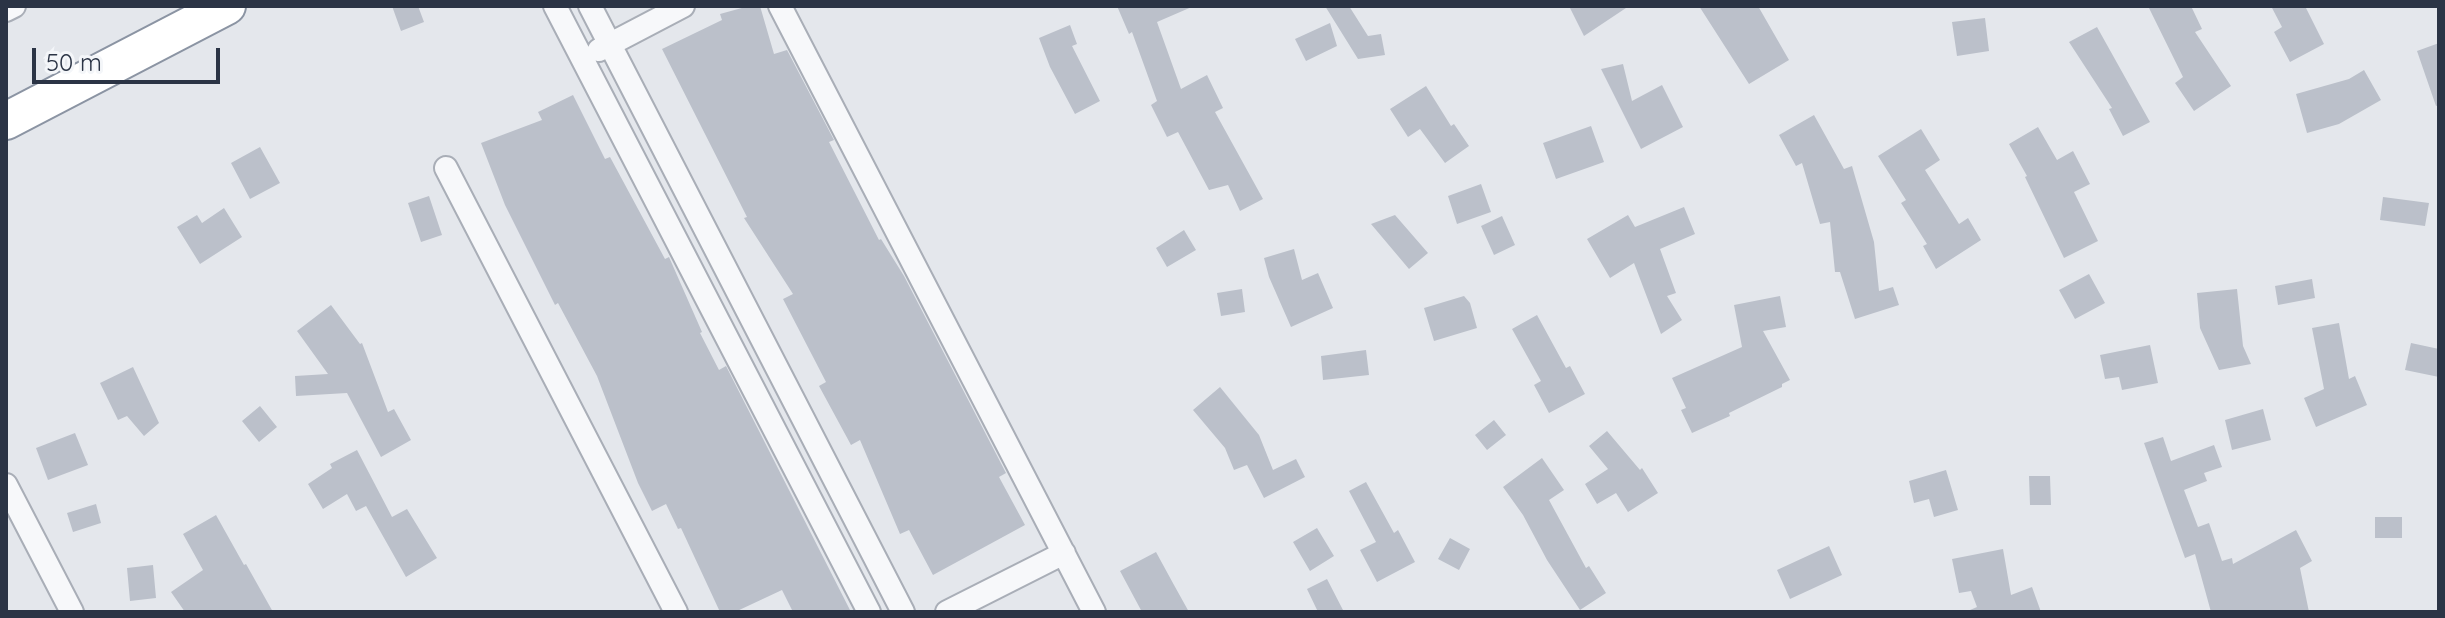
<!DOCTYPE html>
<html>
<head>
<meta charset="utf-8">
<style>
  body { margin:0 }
  #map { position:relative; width:2445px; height:618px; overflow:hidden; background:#e4e7ec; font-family:Quicksand,sans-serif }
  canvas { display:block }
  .frame { position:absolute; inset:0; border:8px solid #2b3445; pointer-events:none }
  .scale { position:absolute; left:32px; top:48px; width:188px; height:36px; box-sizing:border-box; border:4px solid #2b3445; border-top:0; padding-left:10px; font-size:24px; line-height:28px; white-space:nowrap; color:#2b3445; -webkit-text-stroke:6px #f4f6f9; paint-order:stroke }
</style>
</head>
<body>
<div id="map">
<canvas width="2445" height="618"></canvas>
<div class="frame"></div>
<div class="scale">50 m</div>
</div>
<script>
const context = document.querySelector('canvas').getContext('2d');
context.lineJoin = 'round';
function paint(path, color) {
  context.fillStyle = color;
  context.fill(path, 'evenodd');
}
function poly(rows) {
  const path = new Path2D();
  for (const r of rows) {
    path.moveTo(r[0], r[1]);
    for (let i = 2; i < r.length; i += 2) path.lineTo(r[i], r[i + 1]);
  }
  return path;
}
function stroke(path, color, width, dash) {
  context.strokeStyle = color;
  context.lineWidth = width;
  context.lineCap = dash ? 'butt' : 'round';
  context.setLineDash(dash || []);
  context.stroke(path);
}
const building = poly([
  [392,6,418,6,424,22,401,31],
  [749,6,760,6,774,54,787,50,834,140,829,142,879,240,881,239,904,276,1006,473,999,477,1025,525,933,575,909,530,900,534,860,440,851,445,819,386,826,382,783,299,793,294,744,218,747,217,662,49,722,20,720,14],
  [1117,6,1194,6,1157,22,1181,89,1207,75,1223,108,1215,112,1263,199,1240,211,1228,185,1209,190,1178,132,1167,137,1151,105,1157,101,1132,32,1129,34],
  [1325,6,1349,6,1368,36,1381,34,1385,55,1358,59],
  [1569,6,1629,6,1584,36],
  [1699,6,1758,6,1789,60,1749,84],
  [2148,6,2191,6,2202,29,2195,32,2231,86,2194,111,2175,83,2183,77],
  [2271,6,2305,6,2324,44,2290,62,2274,32,2282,27],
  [1985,18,1989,51,1957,56,1952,22],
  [1330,23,1337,46,1306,61,1295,39],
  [1070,25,1077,44,1072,46,1100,101,1075,114,1050,67,1039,38],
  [2097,27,2150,122,2123,136,2109,109,2112,108,2069,42],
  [2439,43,2439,105,2436,106,2417,51],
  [1623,64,1632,101,1662,85,1683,127,1641,149,1601,69],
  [2364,70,2381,100,2339,124,2307,133,2296,94,2349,79],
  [1426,86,1451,126,1454,124,1469,146,1445,163,1420,129,1408,137,1390,109],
  [573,95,605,159,610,157,665,259,669,257,702,332,700,333,719,370,726,366,851,612,793,612,782,590,735,612,720,612,681,528,678,529,666,504,652,511,638,483,597,376,558,303,555,305,505,205,481,143,542,120,538,112],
  [1814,115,1844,169,1852,166,1874,242,1879,291,1893,287,1899,305,1855,319,1840,272,1835,272,1830,222,1820,224,1802,163,1796,166,1779,135],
  [1591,126,1604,162,1556,179,1543,143],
  [2038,127,2057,160,2073,151,2090,184,2074,192,2098,241,2064,258,2025,177,2027,176,2009,144],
  [1921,129,1940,160,1925,170,1959,224,1968,218,1981,240,1936,269,1923,246,1927,244,1901,203,1906,200,1878,156],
  [260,147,280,183,250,199,231,163],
  [1481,184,1491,212,1457,224,1448,196],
  [429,196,442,235,421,242,408,203],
  [2383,197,2429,203,2425,226,2380,220],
  [1684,207,1695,234,1660,249,1676,293,1667,296,1682,320,1661,334,1634,263,1610,278,1587,239,1628,215,1635,227],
  [224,208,242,237,200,264,177,227,197,215,202,223],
  [1395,215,1428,253,1409,269,1371,224],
  [1502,216,1515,245,1494,255,1481,226],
  [1184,230,1196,250,1167,267,1156,248],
  [1294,249,1302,280,1318,273,1333,308,1291,327,1269,277,1264,258],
  [2089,274,2105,303,2075,319,2059,290],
  [2312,279,2315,298,2278,305,2275,286],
  [1242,289,1245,312,1221,316,1217,293],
  [2237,289,2243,346,2251,364,2219,370,2200,328,2197,293],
  [1464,296,1470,303,1477,328,1434,341,1424,308],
  [1780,296,1786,327,1763,331,1790,380,1782,384,1782,387,1729,413,1730,416,1692,433,1681,410,1686,408,1672,378,1742,347,1734,305],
  [331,305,360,344,362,343,388,412,394,409,411,440,381,457,347,393,296,396,295,376,328,374,297,331],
  [1537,315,1566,368,1570,366,1585,394,1549,413,1534,385,1541,381,1512,329],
  [2339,323,2349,379,2355,376,2367,405,2316,427,2304,398,2324,389,2312,328],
  [2411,343,2439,349,2439,377,2405,370],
  [2150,345,2158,383,2122,390,2119,377,2105,379,2100,355],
  [1366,350,1369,375,1323,380,1321,356],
  [133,367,159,423,144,436,127,416,118,420,100,383],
  [1220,387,1259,435,1273,470,1296,459,1305,477,1264,498,1247,465,1234,470,1225,448,1193,410],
  [260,406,277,427,259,442,242,421],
  [2263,409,2271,440,2232,450,2225,420],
  [1494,420,1506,435,1487,450,1475,435],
  [1607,431,1640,470,1642,468,1658,493,1628,512,1616,493,1597,504,1585,484,1608,469,1589,446],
  [75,433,88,465,48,480,36,448],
  [2163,437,2171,461,2214,445,2222,467,2204,473,2207,481,2184,490,2198,527,2209,523,2222,561,2232,558,2233,564,2296,530,2312,561,2300,568,2309,612,2211,612,2195,554,2185,558,2144,443],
  [357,450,392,517,407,509,437,558,406,577,366,506,356,511,347,494,323,509,308,484,332,468,330,464],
  [1542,458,1564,490,1549,500,1586,568,1589,566,1606,593,1580,610,1547,560,1523,515,1503,487],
  [1946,470,1958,510,1934,517,1929,499,1914,503,1909,481],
  [2029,476,2050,476,2051,505,2030,505],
  [1366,482,1394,533,1398,530,1415,562,1377,582,1360,550,1376,542,1349,491],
  [96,504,101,523,73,532,67,513],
  [216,515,244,565,246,564,273,612,185,612,171,592,203,570,183,534],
  [2375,517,2402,517,2402,538,2375,538],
  [1317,528,1334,556,1310,571,1293,542],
  [1450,538,1470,549,1459,570,1438,559],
  [1829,546,1842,575,1790,599,1777,570],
  [2003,549,2011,595,2032,587,2041,612,1971,612,1970,610,1977,607,1971,591,1959,593,1952,559],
  [1156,552,1174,585,1189,612,1142,612,1120,571],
  [153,565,156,598,130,601,127,568],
  [1327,579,1344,612,1318,612,1307,589]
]);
const minor = poly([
  [555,6,869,612],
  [590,6,903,612],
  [780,6,1094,612],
  [6,10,14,6],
  [599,50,683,6],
  [446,168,676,612],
  [6,485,72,612],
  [947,612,1064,553]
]);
const trunk = poly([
  [6,121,227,6]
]);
paint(building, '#bbc0ca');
stroke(minor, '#a9aeb7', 26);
stroke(trunk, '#8b94a3', 40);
stroke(minor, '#f7f8fa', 22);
stroke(trunk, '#fff', 36);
</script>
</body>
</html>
